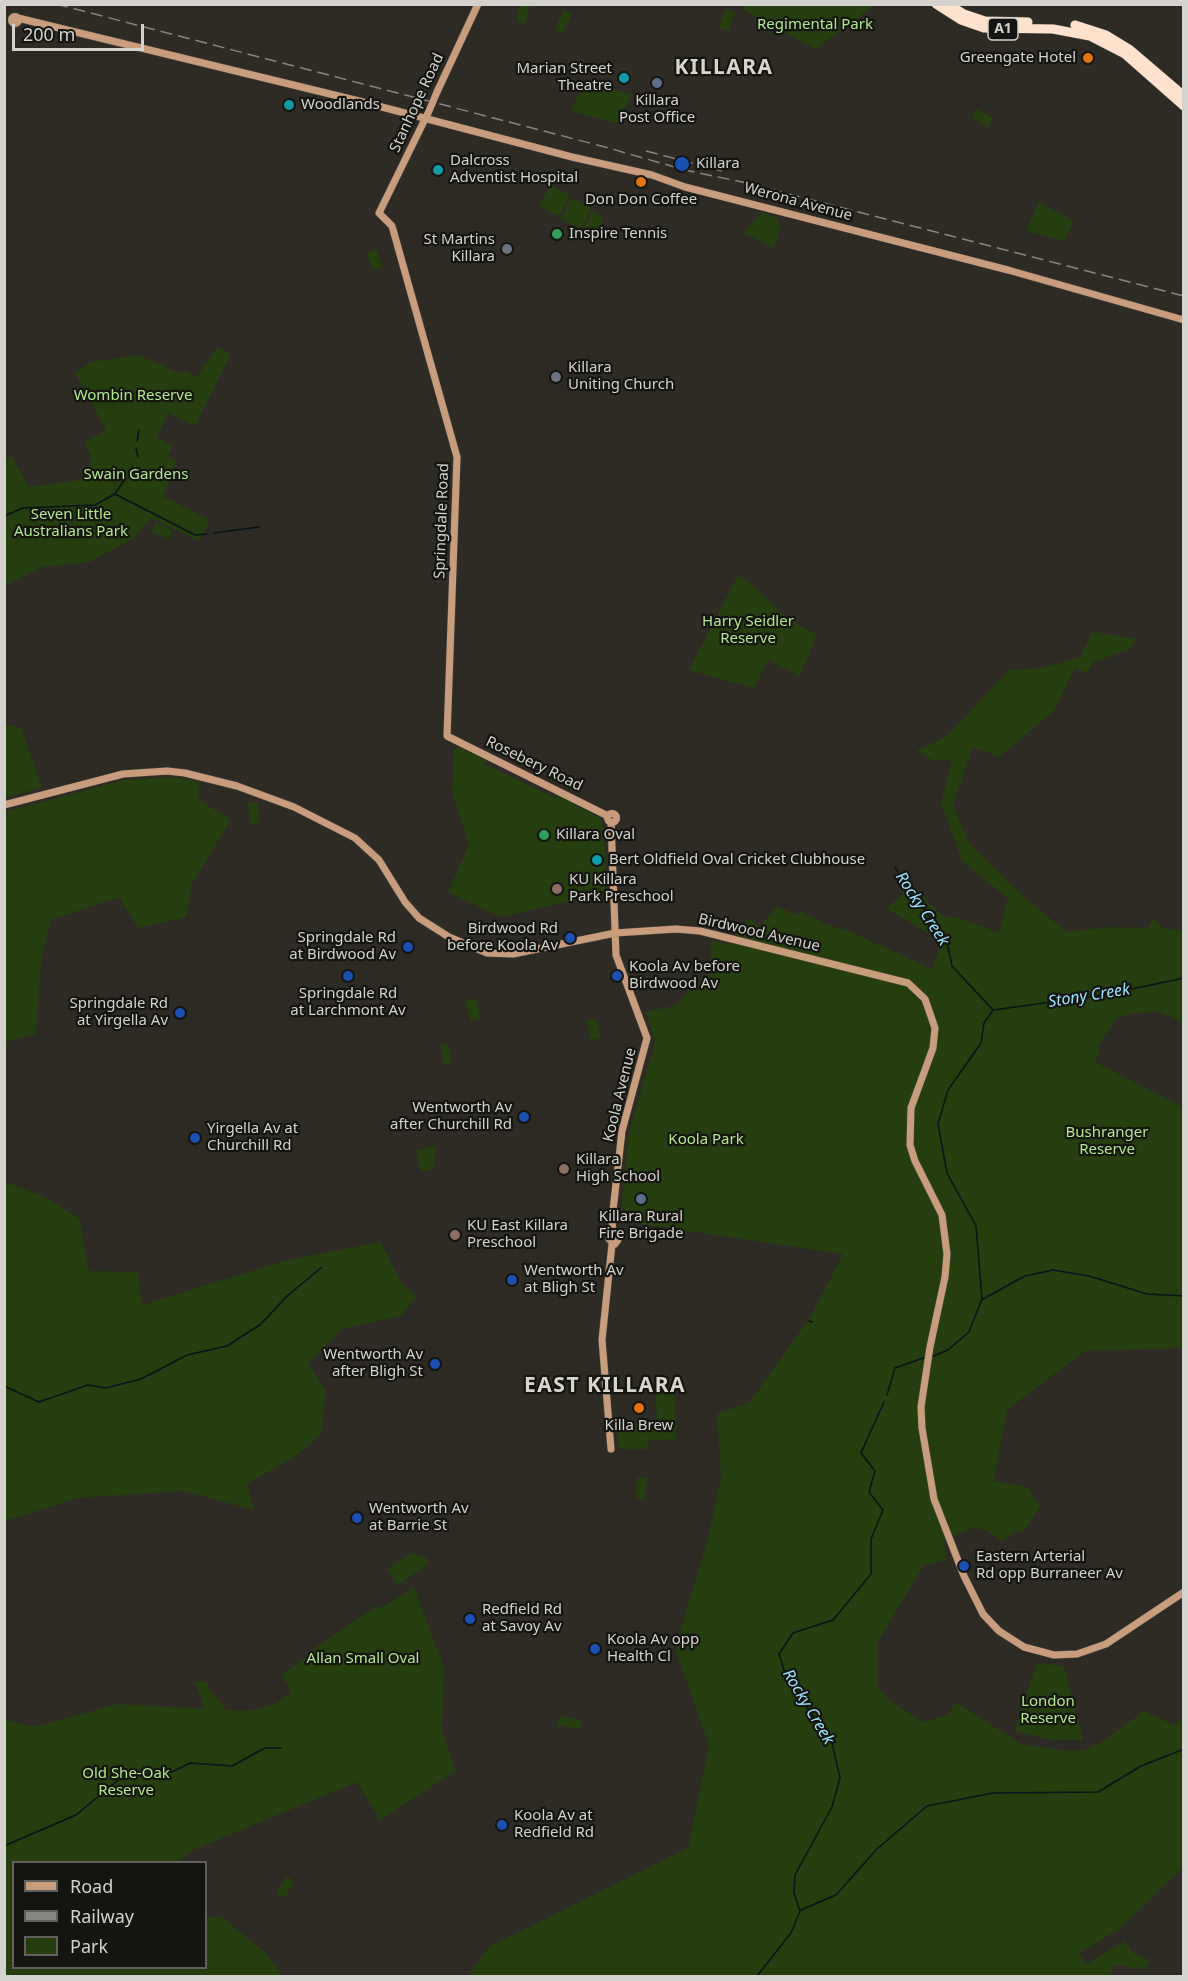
<!DOCTYPE html>
<html>
<head>
<meta charset="utf-8">
<style>
  body { margin:0 }
  #map { position:relative; width:1188px; height:1981px; overflow:hidden; background:#2d2b24; font-family:"Noto Sans",sans-serif }
  canvas { display:block }
  .frame { position:absolute; inset:0; border:6px solid #d4d2cd; pointer-events:none }
  .legend { position:absolute; left:12px; top:1861px; width:195px; height:108px; box-sizing:border-box; background:#141410; border:2px solid #61605c; margin:0; padding:8px 10px; list-style:none; font-size:18px; color:#d4d2cd }
  .legend li { display:flex; align-items:center; gap:12px; height:30px }
  .legend b { width:30px; border:2px solid #61605c }
  .scale { position:absolute; left:12px; top:24px; width:132px; height:27px; box-sizing:border-box; border:3px solid #d4d2cd; border-top:0; padding-left:8px; font-size:18px; line-height:21px; white-space:nowrap; color:#d4d2cd; -webkit-text-stroke:4px #141410; paint-order:stroke }
</style>
</head>
<body>
<div id="map">
<canvas width="1188" height="1981"></canvas>
<div class="frame"></div>
<ul class="legend">
<li><b style="height:8px;background:#c99c7b"></b>Road</li>
<li><b style="height:8px;background:#888680"></b>Railway</li>
<li><b style="height:16px;background:#243e0e"></b>Park</li>
</ul>
<div class="scale">200 m</div>
</div>
<script>
const context = document.querySelector('canvas').getContext('2d');
context.lineJoin = 'round';
function paint(path, color) {
  context.fillStyle = color;
  context.fill(path, 'evenodd');
}
function poly(rows) {
  const path = new Path2D();
  for (const r of rows) {
    if (r.length === 3) {
      path.moveTo(r[0] + r[2], r[1]);
      path.arc(r[0], r[1], r[2], 0, 2 * Math.PI);
      continue;
    }
    path.moveTo(r[0], r[1]);
    for (let i = 2; i < r.length; i += 2) path.lineTo(r[i], r[i + 1]);
  }
  return path;
}
function stroke(path, color, width, dash) {
  context.strokeStyle = color;
  context.lineWidth = width;
  context.lineCap = dash ? 'butt' : 'round';
  context.setLineDash(dash || []);
  context.stroke(path);
}
function drawText(font, color, halo, rows, align = 'center') {
  context.font = font + ' "Noto Sans",sans-serif';
  context.lineWidth = 4.5;
  context.setLineDash([]);
  context.textBaseline = 'middle';
  context.strokeStyle = halo;
  context.fillStyle = color;
  for (const [text, x, y, turn = 0] of rows) {
    context.save();
    context.translate(x, y);
    context.rotate((+turn || 0) * Math.PI / 180);
    context.textAlign = isNaN(turn) ? turn : align;
    if (halo) context.strokeText(text, 0, 0);
    context.fillText(text, 0, 0);
    context.restore();
  }
}
const green = poly([
  [745,4,875,4,875,5,815,49,742,9],
  [520,5,530,5,525,24,516,21],
  [725,9,735,12,729,31,719,28],
  [564,10,572,14,562,34,554,30],
  [585,81,632,95,617,123,570,111],
  [977,109,993,118,988,127,972,118],
  [550,185,570,195,559,216,539,206],
  [571,198,591,208,581,229,561,219],
  [1039,202,1074,221,1064,241,1026,231],
  [592,211,604,217,594,238,582,232],
  [762,212,776,217,781,226,774,248,743,233],
  [376,249,383,267,373,270,366,253],
  [217,347,231,354,195,426,169,413,156,437,173,446,168,456,177,461,171,472,174,474,163,496,210,520,199,541,151,518,134,538,90,562,42,567,5,586,5,459,11,456,29,487,80,480,92,458,84,443,106,430,75,373,91,362,139,355,181,374,184,371,197,377],
  [155,523,173,530,169,539,151,532],
  [738,575,753,585,786,618,817,635,800,676,768,660,754,688,689,670],
  [1096,632,1136,639,1130,649,1092,663,1087,673,1075,668,1054,711,999,757,973,747,953,805,969,843,1025,898,1067,932,1109,927,1148,928,1153,919,1163,928,1183,931,1183,1022,1158,1012,1136,1013,1116,1018,1097,1048,1100,1050,1095,1062,1183,1107,1183,1348,1085,1351,1007,1410,994,1481,1028,1487,1034,1500,1041,1505,1023,1533,1015,1531,1002,1541,986,1530,973,1528,944,1540,946,1560,924,1565,878,1641,878,1687,889,1700,923,1722,947,1715,956,1702,1021,1744,1067,1751,1084,1750,1100,1743,1144,1711,1174,1725,1183,1718,1183,1867,1118,1930,1079,1953,1086,1964,1125,1941,1133,1953,1150,1960,1144,1970,1119,1965,1113,1967,1110,1976,468,1976,489,1947,688,1848,709,1745,675,1649,709,1534,721,1476,717,1414,750,1402,811,1316,843,1254,620,1221,629,1132,655,1043,646,1012,677,1005,690,989,708,976,710,972,711,940,727,944,749,918,759,927,777,906,796,915,800,911,828,925,847,930,932,969,943,941,886,909,903,894,901,871,942,916,959,918,999,933,1008,898,962,861,941,803,952,759,934,761,916,751,947,736,1009,670,1042,668,1080,657,1092,633],
  [5,724,21,728,42,787,5,798],
  [459,747,486,760,484,764,555,798,557,795,600,818,604,829,606,893,500,917,448,892,469,845,452,792,454,750],
  [176,777,200,782,198,799,231,820,192,884,186,917,138,928,119,897,51,920,41,961,36,1034,8,1041,5,1050,5,812,123,780],
  [258,802,260,823,250,824,248,803],
  [476,998,481,1018,471,1021,465,1001],
  [596,1018,601,1038,591,1040,586,1020],
  [448,1043,452,1063,444,1065,440,1045],
  [437,1145,433,1169,421,1172,416,1151],
  [5,1182,43,1196,79,1218,89,1271,138,1272,142,1305,284,1261,380,1242,401,1282,416,1297,401,1316,342,1329,308,1363,326,1391,321,1434,296,1456,247,1484,254,1510,182,1491,78,1498,5,1521],
  [655,1387,674,1387,677,1439,648,1441,648,1449,619,1449,616,1427,657,1420],
  [637,1477,647,1478,645,1499,635,1498],
  [411,1553,427,1558,428,1564,398,1585,387,1569],
  [414,1587,444,1667,442,1731,456,1771,380,1820,357,1782,193,1850,177,1862,14,1862,14,1968,206,1968,206,1918,220,1916,266,1953,282,1976,5,1976,5,1719,27,1726,39,1726,117,1704,205,1709,195,1682,208,1682,208,1688,227,1710,248,1711,260,1708,277,1703,292,1692,281,1675,314,1652,313,1649,378,1605,381,1608],
  [1037,1663,1064,1666,1083,1740,1051,1740,1017,1732,1015,1728],
  [559,1716,582,1720,580,1730,557,1725],
  [287,1876,295,1882,284,1898,276,1893]
]);
const stream = poly([
  [137,441,139,430],
  [136,448,138,457],
  [115,494,195,535,207,534],
  [4,516,23,508,95,505,115,494,125,479],
  [214,533,259,527],
  [895,867,909,893,922,906,947,942,952,966,993,1010,984,1023,981,1043,948,1090,938,1124,947,1173,976,1226,982,1299,969,1332,948,1350,931,1357],
  [993,1010,1103,995,1184,978],
  [983,1299,1025,1276,1053,1270,1089,1276,1147,1294,1184,1296],
  [809,1321,812,1322],
  [4,1386,39,1402,88,1385,106,1388,141,1379,187,1355,227,1346,261,1324,287,1296,322,1267],
  [887,1395,895,1368,926,1357],
  [4,1846,76,1815,123,1776,172,1772,190,1763,232,1766,265,1748,281,1748],
  [801,1910,836,1895,877,1849,927,1806,993,1793,1098,1792,1141,1766,1184,1749],
  [757,1976,791,1933,800,1911,794,1893,795,1875,832,1807,840,1778,832,1743,787,1679,779,1654,793,1633,833,1620,871,1574,871,1539,883,1510,869,1492,875,1471,861,1453,884,1402]
]);
const secondary = poly([
  [15,20,3.5],
  [18,18,359,101,572,157,652,175,685,187,1008,270,1184,320],
  [437,92,478,4],
  [428,113,379,213,392,226,457,457,447,736,608,816],
  [4,805,123,774,167,771,185,773,237,786,294,807,355,838,379,860,405,902,419,918,449,937,487,953,513,954,615,933,676,929,700,931,908,983,925,999,935,1028,933,1048,911,1108,910,1145,915,1161,942,1215,947,1254,945,1277,930,1347,921,1407,922,1428,934,1499,964,1576,983,1614,999,1631,1024,1647,1054,1655,1077,1654,1106,1644,1184,1592],
  [612,818,4.5],
  [611,822,616,955,647,1038,622,1131,612,1219,613,1236,609,1239,615,1244,618,1240,613,1236],
  [611,1449,602,1340,612,1244]
]);
const highway = poly([
  [936,4,961,20,984,28,1053,29,1090,36,1125,54,1184,106],
  [948,4,964,14,985,21,1028,22],
  [1075,25,1106,35,1129,49,1184,96]
]);
const rail = poly([
  [56,4,605,147,685,170,742,182,1184,296],
  [646,151,722,171]
]);
const secondaryBridge = poly([
  [429,111,437,92]
]);
const markers = [
  [1088,58,6,"#e8710a"],
  [624,78,6,"#0f9aa8"],
  [657,83,6,"#5c6f8a"],
  [289,105,6,"#0f9aa8"],
  [682,164,8,"#1a4fb4"],
  [438,170,6,"#0f9aa8"],
  [641,182,6,"#e8710a"],
  [557,234,6,"#2e9e5b"],
  [507,249,6,"#6b7280"],
  [556,377,6,"#6b7280"],
  [544,835,6,"#2e9e5b"],
  [597,860,6,"#0f9aa8"],
  [557,889,6,"#8d6e63"],
  [570,938,6,"#1a4fb4"],
  [408,947,6,"#1a4fb4"],
  [348,976,6,"#1a4fb4"],
  [617,976,6,"#1a4fb4"],
  [180,1013,6,"#1a4fb4"],
  [524,1117,6,"#1a4fb4"],
  [195,1138,6,"#1a4fb4"],
  [564,1169,6,"#8d6e63"],
  [641,1199,6,"#5c6f8a"],
  [455,1235,6,"#8d6e63"],
  [512,1280,6,"#1a4fb4"],
  [435,1364,6,"#1a4fb4"],
  [639,1408,6,"#e8710a"],
  [357,1518,6,"#1a4fb4"],
  [964,1566,6,"#1a4fb4"],
  [470,1619,6,"#1a4fb4"],
  [595,1649,6,"#1a4fb4"],
  [502,1825,6,"#1a4fb4"]
];
const shields = [
  [1003,29,30]
];
const shieldNames = [
  ["A1",1003,29]
];
const parkNames = [
  ["Regimental Park",815,25],
  ["Wombin Reserve",133,396],
  ["Swain Gardens",136,475],
  ["Seven Little",71,515],
  ["Australians Park",71,532],
  ["Harry Seidler",748,622],
  ["Reserve",748,639],
  ["Bushranger",1107,1133],
  ["Reserve",1107,1150],
  ["Koola Park",706,1140],
  ["Allan Small Oval",363,1659],
  ["London",1048,1702],
  ["Reserve",1048,1719],
  ["Old She-Oak",126,1774],
  ["Reserve",126,1791]
];
const poiNames = [
  ["Greengate Hotel",1076,58,"right"],
  ["Marian Street",612,69,"right"],
  ["Theatre",612,86,"right"],
  ["Killara",657,101,"center"],
  ["Post Office",657,118,"center"],
  ["Woodlands",301,105],
  ["Dalcross",450,161],
  ["Adventist Hospital",450,178],
  ["Killara",696,164],
  ["Don Don Coffee",641,200,"center"],
  ["Inspire Tennis",569,234],
  ["St Martins",495,240,"right"],
  ["Killara",495,257,"right"],
  ["Killara",568,368],
  ["Uniting Church",568,385],
  ["Killara Oval",556,835],
  ["Bert Oldfield Oval Cricket Clubhouse",609,860],
  ["KU Killara",569,880],
  ["Park Preschool",569,897],
  ["Birdwood Rd",558,929,"right"],
  ["before Koola Av",558,946,"right"],
  ["Springdale Rd",396,938,"right"],
  ["at Birdwood Av",396,955,"right"],
  ["Koola Av before",629,967],
  ["Birdwood Av",629,984],
  ["Springdale Rd",348,994,"center"],
  ["at Larchmont Av",348,1011,"center"],
  ["Springdale Rd",168,1004,"right"],
  ["at Yirgella Av",168,1021,"right"],
  ["Wentworth Av",512,1108,"right"],
  ["after Churchill Rd",512,1125,"right"],
  ["Yirgella Av at",207,1129],
  ["Churchill Rd",207,1146],
  ["Killara",576,1160],
  ["High School",576,1177],
  ["Killara Rural",641,1217,"center"],
  ["Fire Brigade",641,1234,"center"],
  ["KU East Killara",467,1226],
  ["Preschool",467,1243],
  ["Wentworth Av",524,1271],
  ["at Bligh St",524,1288],
  ["Wentworth Av",423,1355,"right"],
  ["after Bligh St",423,1372,"right"],
  ["Killa Brew",639,1426,"center"],
  ["Wentworth Av",369,1509],
  ["at Barrie St",369,1526],
  ["Eastern Arterial",976,1557],
  ["Rd opp Burraneer Av",976,1574],
  ["Redfield Rd",482,1610],
  ["at Savoy Av",482,1627],
  ["Koola Av opp",607,1640],
  ["Health Cl",607,1657],
  ["Koola Av at",514,1816],
  ["Redfield Rd",514,1833]
];
const streetNames = [
  ["Stanhope Road",417,103,-65],
  ["Werona Avenue",798,202,15],
  ["Springdale Road",442,521,-88],
  ["Rosebery Road",534,764,26],
  ["Birdwood Avenue",759,933,13],
  ["Koola Avenue",620,1095,-76]
];
const waterNames = [
  ["Rocky Creek",922,909,57],
  ["Stony Creek",1089,996,-9],
  ["Rocky Creek",808,1707,59]
];
const districtNames = [
  ["KILLARA",724,68],
  ["EAST KILLARA",605,1386]
];
paint(green, '#243e0e');
stroke(stream, '#071419', 1.5);
stroke(secondary, '#48463f', 8);
stroke(highway, '#48463f', 10);
stroke(secondary, '#c99c7b', 7);
stroke(highway, '#fee2ce', 9);
stroke(rail, '#888680', 1.5, [12, 6]);
stroke(secondaryBridge, '#48463f', 8, []);
stroke(secondaryBridge, '#c99c7b', 7);
for (const [x, y, r, color] of markers) {
  const dot = new Path2D();
  dot.arc(x, y, r, 0, 2 * Math.PI);
  context.fillStyle = color;
  context.fill(dot);
  stroke(dot, '#141410', 2);
}
for (const [x, y, w] of shields) {
  const box = new Path2D();
  box.roundRect(x - w / 2, y - 11, w, 22, 4.5);
  context.fillStyle = '#141410';
  context.fill(box);
  stroke(box, '#d4d2cd', 1.5);
}
drawText('bold 14px', '#d4d2cd', null, shieldNames);
drawText('15px', '#b1e98c', '#141410', parkNames);
drawText('15px', '#d4d2cd', '#141410', poiNames, 'left');
drawText('15px', '#d4d2cd', '#141410', streetNames);
drawText('italic 16px', '#9be2fd', '#141410', waterNames);
context.letterSpacing = '1.5px';
drawText('bold 21px', '#d8d5cb', '#141410', districtNames);
context.letterSpacing = '0px';
</script>
</body>
</html>
